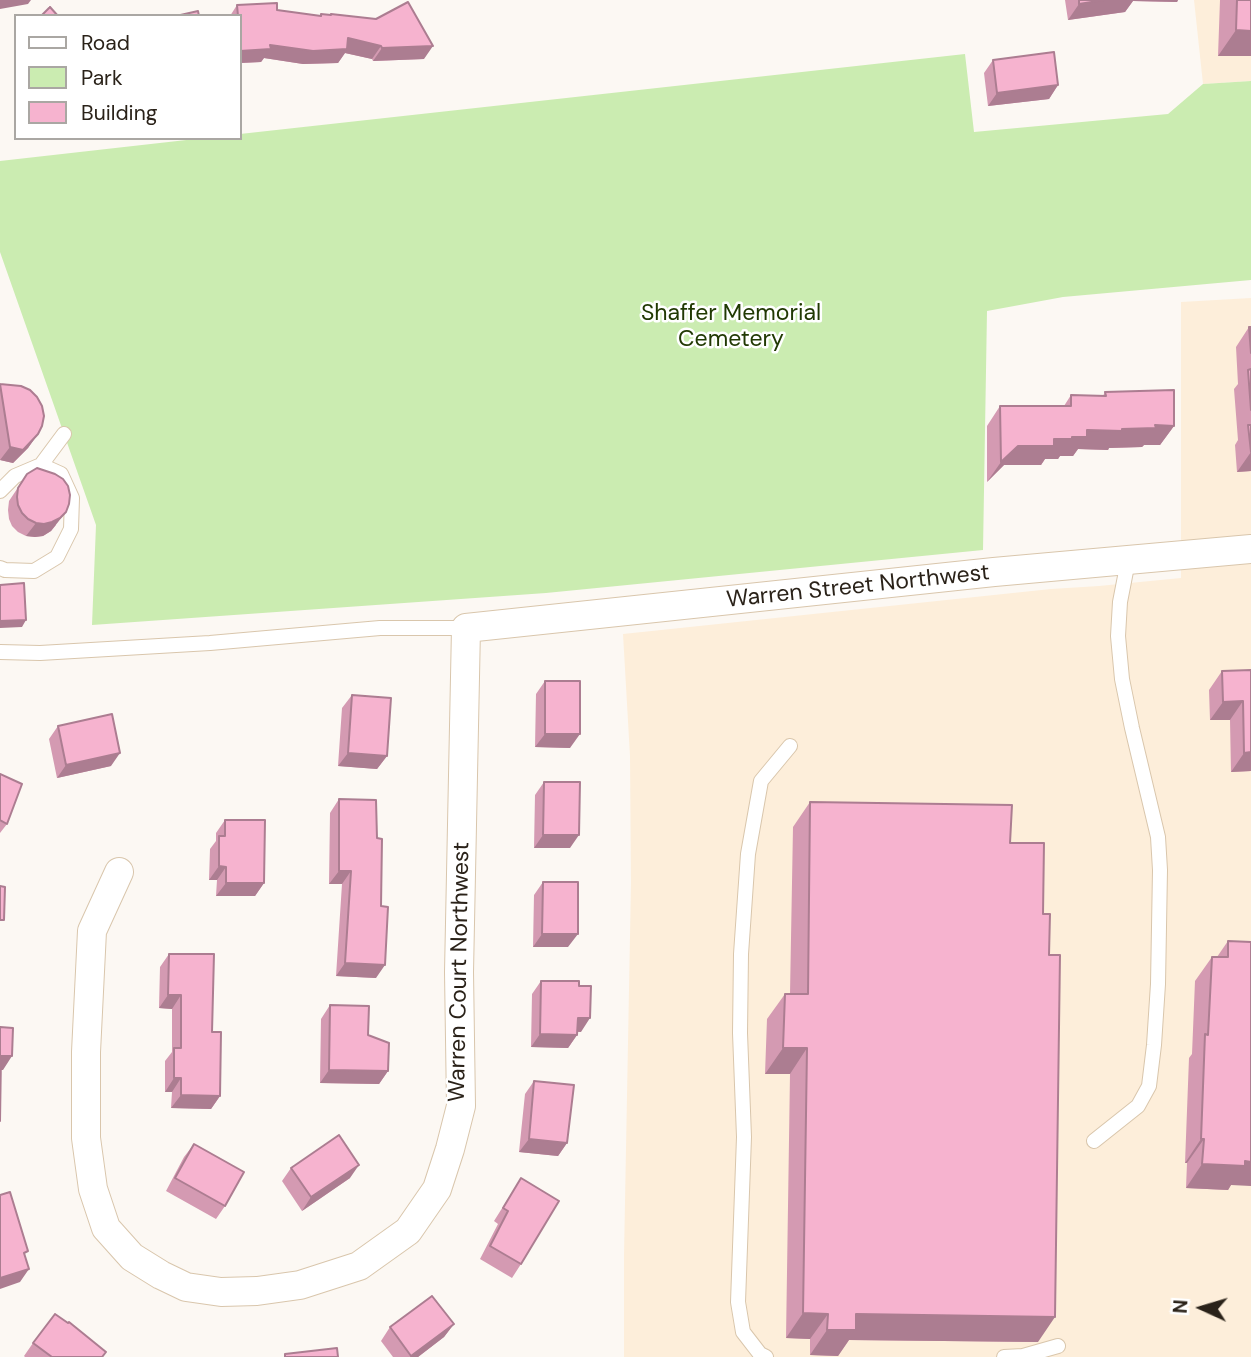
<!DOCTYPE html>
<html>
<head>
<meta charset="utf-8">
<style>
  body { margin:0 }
  #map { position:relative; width:1251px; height:1357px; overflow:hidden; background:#fcf8f3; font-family:"DM Sans",sans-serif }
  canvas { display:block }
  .legend { position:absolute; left:14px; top:14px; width:228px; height:126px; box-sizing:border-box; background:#fff; border:2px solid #aaa7a3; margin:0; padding:9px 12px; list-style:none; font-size:21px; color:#2a2219 }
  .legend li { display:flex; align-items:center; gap:14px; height:35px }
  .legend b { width:35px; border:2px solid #aaa7a3 }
  .north { position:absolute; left:1167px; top:1273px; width:70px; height:70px; -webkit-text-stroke:5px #fff; paint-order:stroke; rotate:274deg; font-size:19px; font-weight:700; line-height:28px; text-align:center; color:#2a2219 }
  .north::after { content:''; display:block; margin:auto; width:24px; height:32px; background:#2a2219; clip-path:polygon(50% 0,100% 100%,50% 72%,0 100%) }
</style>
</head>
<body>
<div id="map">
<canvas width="1251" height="1357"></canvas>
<ul class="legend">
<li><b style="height:9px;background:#fff"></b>Road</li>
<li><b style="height:19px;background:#cbecb1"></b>Park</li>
<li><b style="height:19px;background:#f6b3cf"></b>Building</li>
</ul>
<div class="north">N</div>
</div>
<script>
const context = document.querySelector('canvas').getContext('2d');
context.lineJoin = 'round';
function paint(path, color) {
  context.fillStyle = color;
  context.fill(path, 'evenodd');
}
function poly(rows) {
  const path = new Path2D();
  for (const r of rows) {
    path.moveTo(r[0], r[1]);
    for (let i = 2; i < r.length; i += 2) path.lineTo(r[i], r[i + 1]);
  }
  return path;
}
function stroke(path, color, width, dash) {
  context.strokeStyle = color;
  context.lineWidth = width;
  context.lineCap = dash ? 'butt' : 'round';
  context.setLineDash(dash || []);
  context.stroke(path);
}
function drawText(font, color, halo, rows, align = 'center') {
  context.font = font + ' "DM Sans",sans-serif';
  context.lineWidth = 5;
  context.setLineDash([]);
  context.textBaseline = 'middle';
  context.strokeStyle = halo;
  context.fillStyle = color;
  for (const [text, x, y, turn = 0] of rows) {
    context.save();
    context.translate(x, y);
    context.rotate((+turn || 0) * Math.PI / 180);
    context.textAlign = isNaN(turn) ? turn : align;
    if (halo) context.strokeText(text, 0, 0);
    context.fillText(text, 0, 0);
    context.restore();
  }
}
const built = poly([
  [1194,0,1251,0,1251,81,1203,84],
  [1251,298,1251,1357,624,1357,624,1255,631,883,630,756,623,634,1051,589,1099,586,1181,578,1181,302]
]);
const green = poly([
  [965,54,974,132,1168,114,1203,84,1251,81,1251,280,1063,297,987,311,983,550,546,593,92,625,96,525,0,252,0,161,204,138,240,138,240,134]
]);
const service = poly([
  [0,491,15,476,41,465,64,434],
  [0,568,5,570,34,571,57,557,71,529,72,498,61,474,41,465],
  [0,652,40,653,210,643,380,628,466,628],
  [1094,1141,1138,1106,1149,1086,1154,1045,1158,984,1160,870,1158,837,1132,728,1122,679,1118,636,1120,602,1128,561],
  [766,1357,760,1354,743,1332,738,1302,744,1137,740,1033,741,954,748,854,761,781,790,746],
  [1004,1357,1023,1356,1058,1346]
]);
const minor = poly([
  [119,872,92,931,86,1052,86,1138,93,1189,106,1228,132,1257,161,1275,186,1287,221,1292,257,1291,300,1285,359,1266,408,1231,437,1189,450,1149,461,1106,459,972,466,628,994,572,1251,549]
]);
const wall = poly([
  [1065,0,1178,0,1177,2,1133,1,1125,12,1068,20],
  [1220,0,1251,0,1251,56,1218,56],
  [237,5,320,16,321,14,330,15,331,14,424,59,373,61,372,59,345,53,338,63,303,64,264,58,261,62,240,63,240,16,230,16],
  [993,60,1058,85,1049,99,988,106,984,73],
  [1249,327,1251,327,1251,471,1237,472,1235,445,1238,440,1234,389,1238,384,1236,347],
  [0,384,38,434,28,448,13,463,0,460],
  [1105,392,1174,426,1160,445,1144,445,1142,447,1109,448,1108,450,1078,449,1073,456,1060,456,1058,459,1045,459,1041,465,1004,465,987,482,987,426,1000,406,1064,406,1071,395,1103,396],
  [27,474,56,525,51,531,43,536,35,537,26,536,18,532,12,526,9,519,8,510,9,501],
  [1251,670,1251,771,1231,772,1230,720,1210,720,1209,690,1222,671],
  [545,681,570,748,535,747,536,694],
  [352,695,387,756,377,769,338,766,342,708],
  [58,726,111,766,57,778,49,739],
  [0,774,7,824,0,833],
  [544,782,570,848,534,848,535,795],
  [339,799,377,838,381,906,376,978,336,976,342,884,329,884,330,813],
  [810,802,1010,843,1038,1342,849,1340,838,1356,810,1355,810,1339,786,1338,790,1074,765,1074,767,1019,785,994,790,994,793,827],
  [225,820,264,883,255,896,216,896,217,880,209,880,210,849,216,841,216,833],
  [543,882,568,947,533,947,534,895],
  [1228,941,1231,1185,1228,1190,1186,1188,1187,1163,1185,1163,1189,1058,1192,1054,1195,981,1212,957,1217,957],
  [169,954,212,1032,220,1096,211,1109,171,1108,172,1092,165,1092,165,1061,172,1052,172,1009,159,1008,160,967],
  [541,981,581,1032,577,1032,577,1035,568,1048,531,1047,532,994],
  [330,1005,368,1035,388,1071,379,1084,320,1083,321,1019],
  [534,1081,567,1143,558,1156,519,1152,525,1094],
  [194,1144,225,1206,216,1219,166,1191,184,1157],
  [291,1168,350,1178,302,1211,282,1181],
  [521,1178,521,1264,512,1278,480,1259,498,1224,494,1221],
  [68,1323,102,1357,25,1357,24,1356,33,1343],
  [454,1324,444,1337,418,1357,393,1357,381,1341,390,1327]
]);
const shadedWall = poly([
  [0,0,31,0,28,4,0,9],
  [1104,0,1178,0,1177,2,1133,1,1125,12,1068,20,1079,4],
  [1236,30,1251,31,1251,56,1218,56],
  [348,38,381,46,372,59,345,53,338,63,303,64,264,58,261,62,240,63,240,51,270,45],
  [433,46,424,59,373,61,382,48],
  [1058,85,1049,99,988,106,997,93],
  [1155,425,1174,426,1160,445,1144,445,1142,447,1109,448,1108,450,1078,449,1073,456,1060,456,1058,459,1045,459,1041,465,1004,465,987,482,1001,462,1018,446,1072,437,1087,430,1122,429],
  [38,434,28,448,13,463,0,460,10,447],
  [1251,452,1251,471,1237,472],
  [66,512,51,531,43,536,35,537,26,536,36,523],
  [26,620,22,627,0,628,0,621],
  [1243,701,1230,720,1210,720,1223,702],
  [545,734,580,734,570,748,535,747],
  [1251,752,1251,771,1231,772,1244,753],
  [120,753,111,766,57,778,66,765],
  [348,753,387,756,377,769,338,766],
  [543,835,579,835,570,848,534,848],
  [219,866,226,867,217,880,209,880],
  [339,871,351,871,342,884,329,884],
  [226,883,264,883,255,896,216,896],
  [542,934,578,934,568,947,533,947],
  [345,963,385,965,376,978,336,976],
  [168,995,181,995,172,1009,159,1008],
  [578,1018,590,1018,581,1032,569,1031],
  [540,1034,577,1035,568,1048,531,1047],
  [783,1048,807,1048,790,1074,765,1074],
  [1,1056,12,1056,3,1070,0,1070],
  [329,1070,388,1071,379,1084,320,1083],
  [174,1078,181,1078,172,1092,165,1092],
  [181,1095,220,1096,211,1109,171,1108],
  [529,1139,567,1143,558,1156,519,1152],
  [1201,1139,1204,1139,1187,1163,1185,1163],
  [1245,1161,1251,1162,1251,1186,1231,1185,1228,1190,1186,1188,1202,1164],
  [359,1165,350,1178,302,1211,311,1197],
  [29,1269,20,1282,0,1289,0,1278],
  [803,1313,828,1314,810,1339,786,1338],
  [856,1314,1055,1317,1038,1342,849,1340,838,1356,810,1355,827,1330],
  [454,1324,444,1337,418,1357,410,1357]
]);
const building = poly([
  [1079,0,1104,0,1079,4,1079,0],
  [1237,0,1251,0,1251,31,1236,30,1237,0],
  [408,2,433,46,382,48,381,46,348,38,347,49,313,51,270,45,271,49,240,51,240,16,238,16,237,5,277,3,277,10,321,16,321,14,331,15,331,14,376,19,408,2],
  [50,7,58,16,41,16,50,7],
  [198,11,199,16,176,16,198,11],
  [1054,52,1058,85,997,93,993,60,1054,52],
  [1249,327,1251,327,1251,353,1249,327],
  [1251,369,1251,410,1248,370,1251,369],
  [0,384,21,386,30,390,37,397,42,406,44,416,42,426,38,434,23,450,10,447,0,384],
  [1174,390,1174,426,1155,425,1156,428,1122,429,1122,431,1087,430,1087,437,1072,437,1072,439,1054,439,1054,446,1018,446,1001,462,1000,406,1071,406,1071,395,1106,396,1105,392,1174,390],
  [1248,425,1251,425,1251,452,1248,425],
  [37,468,55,474,63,479,68,486,70,495,69,504,66,512,60,518,52,522,44,524,36,523,28,519,22,513,18,505,17,497,18,488,27,474,37,468],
  [24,583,26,620,0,621,0,585,24,583],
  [1251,670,1251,752,1244,753,1243,701,1223,702,1222,671,1251,670],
  [545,681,580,681,580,734,545,734,545,681],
  [352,695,391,698,387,756,348,753,352,695],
  [112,714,120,753,66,765,58,726,112,714],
  [0,774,22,784,7,824,0,820,0,774],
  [544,782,580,782,579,835,543,835,544,782],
  [339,799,376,800,377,838,382,839,381,906,388,907,385,965,345,963,351,871,339,871,339,799],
  [810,802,1012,805,1010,843,1044,843,1043,914,1050,914,1049,955,1060,955,1055,1317,856,1314,856,1330,827,1330,828,1314,803,1313,807,1048,783,1048,785,994,808,994,810,802],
  [225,820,265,820,264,883,226,883,226,867,219,866,219,836,225,836,225,820],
  [543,882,578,882,578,934,542,934,543,882],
  [0,886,5,887,4,920,0,920,0,886],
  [1228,941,1251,942,1251,1162,1245,1161,1245,1166,1202,1164,1204,1139,1201,1139,1205,1034,1208,1035,1212,957,1228,957,1228,941],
  [169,954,214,954,212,1032,221,1032,220,1096,181,1095,181,1078,174,1078,174,1048,181,1048,181,995,168,995,169,954],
  [541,981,579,981,579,986,591,986,590,1018,578,1018,577,1035,540,1034,541,981],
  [330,1005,369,1006,368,1035,389,1043,388,1071,329,1070,330,1005],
  [0,1027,13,1028,12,1056,1,1056,0,1121,0,1027],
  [534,1081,574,1085,567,1143,529,1139,534,1081],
  [339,1135,359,1165,311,1197,291,1168,339,1135],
  [194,1144,244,1172,225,1206,175,1178,194,1144],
  [521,1178,559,1201,521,1264,490,1246,508,1211,503,1208,521,1178],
  [10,1192,28,1251,24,1253,29,1269,0,1278,0,1195,10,1192],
  [432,1296,454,1324,411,1356,390,1327,432,1296],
  [55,1314,68,1323,69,1322,106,1352,102,1357,52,1357,33,1343,55,1314],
  [337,1348,338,1357,285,1357,285,1354,337,1348]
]);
const parkNames = [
  ["Shaffer Memorial",731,314],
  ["Cemetery",731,340]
];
const streetNames = [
  ["Warren Street Northwest",858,587,-6],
  ["Warren Court Northwest",460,972,-89]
];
paint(built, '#fdeeda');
paint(green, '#cbecb1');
stroke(service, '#d9c6ac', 16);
stroke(minor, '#d9c6ac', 30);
stroke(service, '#fff', 14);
stroke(minor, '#fff', 28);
paint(wall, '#d49ab2');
paint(shadedWall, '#ac7d91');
paint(building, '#f6b3cf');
stroke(building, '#ac7d91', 2);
drawText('23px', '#213903', '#fff', parkNames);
drawText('23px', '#2a2219', '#fff', streetNames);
</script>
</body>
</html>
